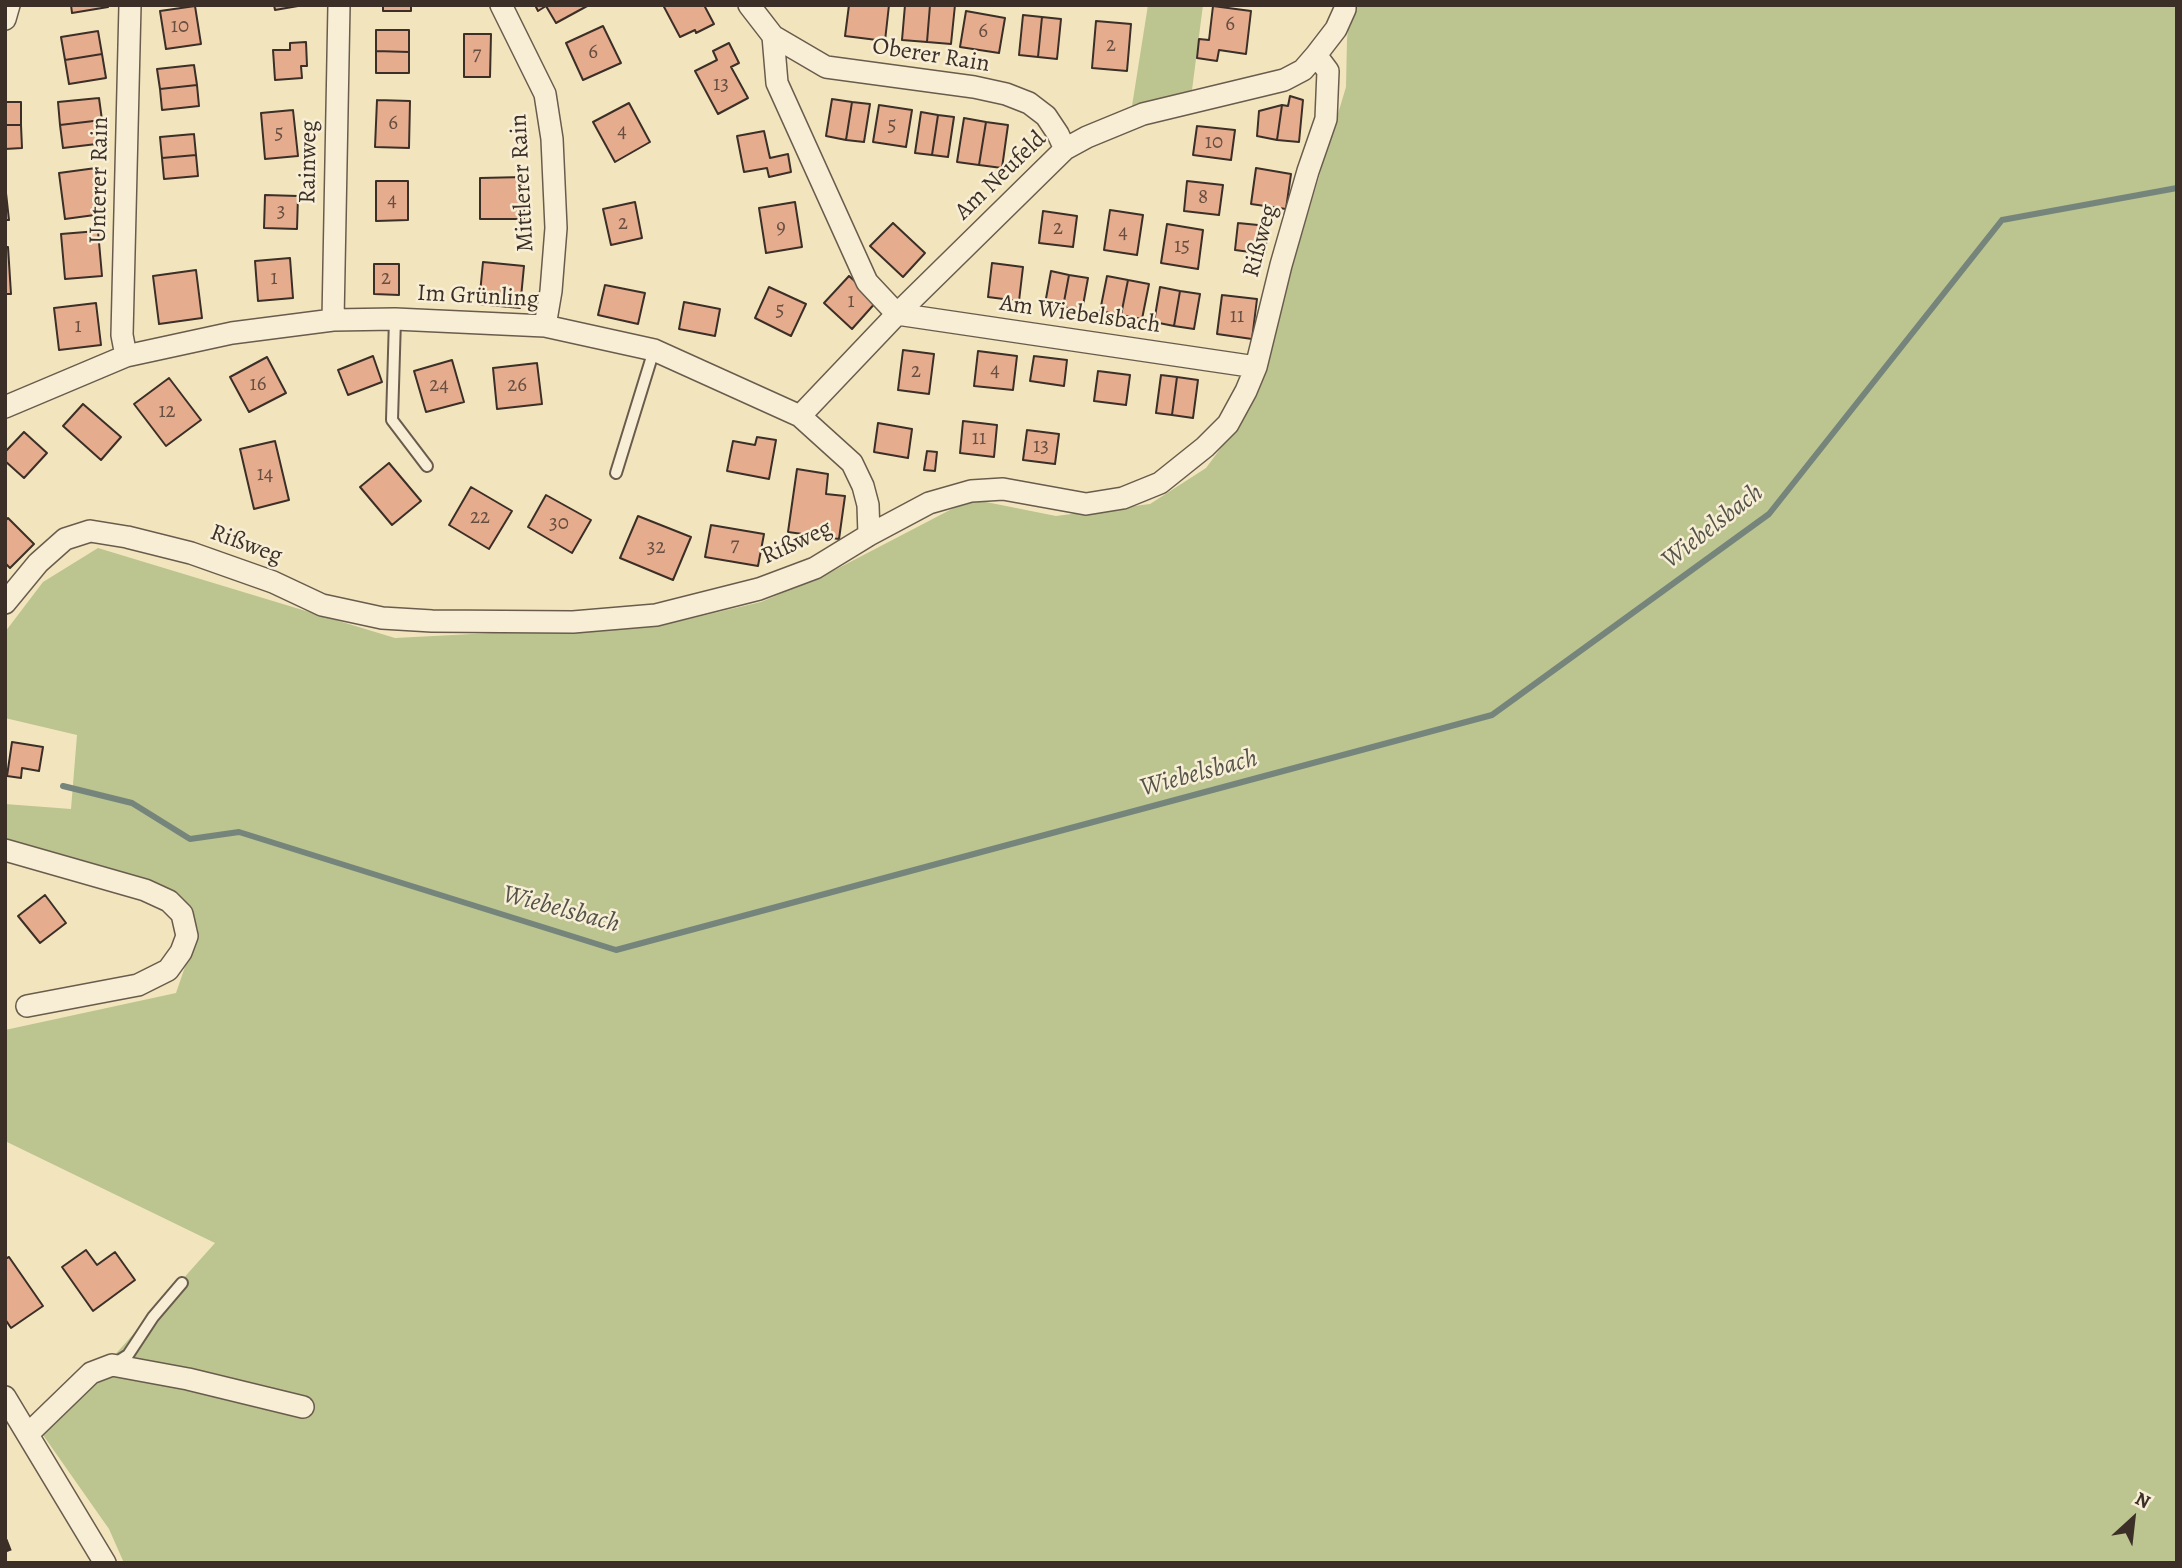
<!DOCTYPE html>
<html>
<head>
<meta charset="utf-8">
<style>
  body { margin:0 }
  #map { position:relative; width:2182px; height:1568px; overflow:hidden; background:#f2e5be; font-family:Alegreya,serif }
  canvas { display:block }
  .frame { position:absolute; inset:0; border:7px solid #3b2f27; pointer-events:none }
  .north { position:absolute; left:2098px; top:1484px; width:70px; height:70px; -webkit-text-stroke:5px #f7eed5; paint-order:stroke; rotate:27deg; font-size:19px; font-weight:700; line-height:28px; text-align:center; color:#3b2f27 }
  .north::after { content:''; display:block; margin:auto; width:24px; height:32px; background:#3b2f27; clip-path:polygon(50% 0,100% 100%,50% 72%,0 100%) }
</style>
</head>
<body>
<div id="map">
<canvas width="2182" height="1568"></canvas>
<div class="frame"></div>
<div class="north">N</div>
</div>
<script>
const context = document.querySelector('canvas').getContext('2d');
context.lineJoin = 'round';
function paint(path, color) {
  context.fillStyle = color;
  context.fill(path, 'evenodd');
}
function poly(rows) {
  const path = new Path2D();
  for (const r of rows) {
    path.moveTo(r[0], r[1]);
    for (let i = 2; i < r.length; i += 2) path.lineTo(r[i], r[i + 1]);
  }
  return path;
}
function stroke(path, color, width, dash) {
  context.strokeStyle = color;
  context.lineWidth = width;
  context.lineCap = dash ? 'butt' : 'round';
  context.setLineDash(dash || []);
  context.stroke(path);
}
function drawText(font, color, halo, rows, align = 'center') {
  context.font = font + ' Alegreya,serif';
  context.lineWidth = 5;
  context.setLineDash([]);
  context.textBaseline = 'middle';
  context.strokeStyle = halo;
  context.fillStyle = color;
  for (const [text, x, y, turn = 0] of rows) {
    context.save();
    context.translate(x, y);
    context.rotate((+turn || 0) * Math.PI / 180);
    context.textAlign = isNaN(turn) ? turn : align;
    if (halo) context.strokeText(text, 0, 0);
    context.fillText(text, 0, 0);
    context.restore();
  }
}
const green = poly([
  [1148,5,1203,5,1192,90,1132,106],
  [1351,5,2177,5,2177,1563,124,1563,109,1529,43,1435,215,1243,5,1141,5,1030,176,993,198,929,175,893,5,842,5,804,71,809,77,735,5,718,5,632,43,582,98,548,395,638,667,624,761,602,829,573,971,499,1056,516,1150,504,1206,468,1249,410,1346,87,1347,39]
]);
const stream = poly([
  [63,786,132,803,190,839,239,832,616,950,1492,715,1769,514,2002,220,2177,188]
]);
const building = poly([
  [71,5,107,5,108,7,72,13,71,5],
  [274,5,298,5,298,6,275,10,274,5],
  [383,5,411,5,411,11,383,11,383,5],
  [535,5,589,5,556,23,546,6,538,11,535,5],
  [663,5,704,5,714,24,696,33,695,30,680,37,663,5],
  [849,5,889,5,885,41,845,36,849,5],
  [905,5,930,5,927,42,902,40,905,5],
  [930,5,955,5,951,44,927,42,930,5],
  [195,6,201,44,166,49,160,11,195,6],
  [1213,6,1251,11,1246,54,1219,50,1217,61,1197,58,1199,39,1209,40,1213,6],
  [966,11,1005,18,999,53,960,47,966,11],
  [1023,15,1042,17,1038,57,1019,55,1023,15],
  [1042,17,1061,19,1057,59,1038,57,1042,17],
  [1096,21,1131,24,1127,71,1092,68,1096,21],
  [603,26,621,63,583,80,566,43,603,26],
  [376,30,409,30,409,52,376,51,376,30],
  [98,31,102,54,65,60,61,37,98,31],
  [464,34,491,34,490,77,464,77,464,34],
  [306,42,307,66,301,66,302,78,275,80,273,50,290,50,290,43,306,42],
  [729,43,739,63,731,67,748,98,718,114,695,71,717,60,713,51,729,43],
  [376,51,409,52,409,73,376,73,376,51],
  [102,54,106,78,69,84,65,60,102,54],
  [194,65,197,85,160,89,157,69,194,65],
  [197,85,199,106,162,110,160,89,197,85],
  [1290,96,1303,100,1299,142,1277,140,1282,105,1288,106,1290,96],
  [99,98,102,120,60,125,58,102,99,98],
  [832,99,852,102,846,140,826,136,832,99],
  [377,100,410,101,409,148,375,147,377,100],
  [5,102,21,102,21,125,5,125,5,102],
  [852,102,870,104,864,142,846,140,852,102],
  [629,103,650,142,615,162,593,122,629,103],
  [879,105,912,110,906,147,873,142,879,105],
  [1282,105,1277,140,1257,136,1259,111,1282,105],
  [293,110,298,156,265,159,261,113,293,110],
  [921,112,938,115,932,155,915,153,921,112],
  [938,115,954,117,948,157,932,155,938,115],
  [964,118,986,122,979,165,957,162,964,118],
  [102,120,105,143,63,148,60,125,102,120],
  [986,122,1008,125,1002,168,979,165,986,122],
  [5,125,21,125,22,148,5,149,5,125],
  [1197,126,1235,130,1231,160,1193,155,1197,126],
  [764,131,770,158,788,154,791,172,769,177,767,168,744,172,737,136,764,131],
  [194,134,196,155,162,158,160,137,194,134],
  [196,155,198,176,164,179,162,158,196,155],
  [96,168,102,214,65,219,59,173,96,168],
  [1256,168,1291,174,1286,209,1251,204,1256,168],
  [524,177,524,219,480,219,480,178,524,177],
  [376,181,408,181,408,220,376,221,376,181],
  [1187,181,1223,185,1219,215,1184,211,1187,181],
  [5,184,9,220,5,220,5,184],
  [265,195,298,196,297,229,264,228,265,195],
  [635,202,642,238,611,245,603,209,635,202],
  [795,202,802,247,766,253,759,208,795,202],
  [1110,210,1143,215,1137,255,1104,250,1110,210],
  [1043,211,1077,216,1073,247,1039,243,1043,211],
  [893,223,925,253,903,277,870,246,893,223],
  [1238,223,1268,226,1265,254,1235,250,1238,223],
  [1167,224,1203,230,1198,269,1161,263,1167,224],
  [98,231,102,276,65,279,61,234,98,231],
  [5,247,8,247,11,294,5,294,5,247],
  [290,258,293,298,258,301,255,261,290,258],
  [483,262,524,266,520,308,479,304,483,262],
  [992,263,1023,267,1019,301,988,297,992,263],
  [374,264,399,264,399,295,374,294,374,264],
  [196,270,202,318,159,324,153,276,196,270],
  [1051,271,1069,275,1063,307,1045,304,1051,271],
  [1069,275,1088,278,1082,311,1063,307,1069,275],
  [849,276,877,301,852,329,824,303,849,276],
  [1107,276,1128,280,1121,315,1100,311,1107,276],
  [1128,280,1149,284,1142,319,1121,315,1128,280],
  [605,285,645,293,638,324,598,315,605,285],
  [769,287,806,304,791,336,755,318,769,287],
  [1160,287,1180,291,1174,326,1154,322,1160,287],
  [1180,291,1200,294,1194,329,1174,326,1180,291],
  [1222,295,1257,299,1252,339,1217,334,1222,295],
  [684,302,720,309,715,336,679,329,684,302],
  [96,303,101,345,59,350,54,308,96,303],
  [903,350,934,354,929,394,898,390,903,350],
  [978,351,1017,356,1013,390,974,386,978,351],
  [373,356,382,382,348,395,338,370,373,356],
  [1034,356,1067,360,1064,386,1030,381,1034,356],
  [267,357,286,393,249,412,230,377,267,357],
  [452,360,464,402,426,412,414,371,452,360],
  [537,363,542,404,497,409,493,368,537,363],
  [1098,371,1130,375,1126,405,1094,401,1098,371],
  [1161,375,1177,377,1172,415,1156,413,1161,375],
  [1177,377,1198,380,1193,418,1172,415,1177,377],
  [169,378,201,420,166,446,134,404,169,378],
  [83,404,121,437,101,460,63,426,83,404],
  [963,421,997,425,994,457,960,453,963,421],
  [878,423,912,429,908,458,874,452,878,423],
  [1027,430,1059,434,1055,464,1023,460,1027,430],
  [24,432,47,453,24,478,5,461,5,452,24,432],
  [757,437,776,440,769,479,727,471,733,441,755,445,757,437],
  [275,441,289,500,254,509,240,449,275,441],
  [927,451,937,452,935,471,924,470,927,451],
  [389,463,421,501,392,525,360,487,389,463],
  [797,469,828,474,826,494,845,496,839,539,788,532,797,469],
  [471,487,512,511,489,549,449,525,471,487],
  [546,495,591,520,572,553,528,527,546,495],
  [638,516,691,537,673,580,620,558,638,516],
  [8,518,34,544,10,568,5,563,5,521,8,518],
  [711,525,764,534,758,566,705,557,711,525],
  [12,742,43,747,39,771,22,768,21,778,7,776,12,742],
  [45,895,66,923,40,943,18,916,45,895],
  [86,1250,97,1265,115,1252,135,1280,93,1311,62,1267,86,1250],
  [9,1257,43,1306,11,1328,5,1319,5,1259,9,1257]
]);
const lane = poly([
  [395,319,392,420,427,466],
  [616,473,654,350],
  [114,1364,128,1355,153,1317,182,1283]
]);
const street = poly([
  [501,5,545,94,552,139,556,228,551,291,545,326],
  [749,5,773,36,826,67,974,87,1006,94,1029,103,1046,116,1058,134,1065,149],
  [5,19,9,5],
  [773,36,777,83,867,282,897,314,1256,367],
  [333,320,339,5],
  [126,356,122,335,130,5],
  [5,407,126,356,232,333,333,320,395,319,545,326,654,350,800,416,852,463,863,486,868,505,869,535],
  [800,416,897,314,1065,149,1087,137,1143,114,1284,80,1303,70,1316,55,1336,29,1345,9,1345,5],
  [5,603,38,563,65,539,90,531,127,537,191,553,273,582,322,605,382,618,432,621,573,622,656,615,759,589,815,568,869,535,929,503,971,491,1003,489,1086,504,1123,498,1160,483,1205,447,1228,424,1246,391,1256,367,1281,265,1308,171,1326,119,1328,71,1316,55],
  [5,850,145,890,169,901,182,914,187,936,181,952,168,970,138,985,27,1006],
  [5,1397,105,1563],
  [28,1434,91,1373,112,1365,188,1379,303,1407]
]);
const rail = poly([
  [5,1540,14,1563]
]);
const numberNames = [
  ["6",1230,25],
  ["10",180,27],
  ["6",983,32],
  ["2",1111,46],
  ["6",593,53],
  ["7",477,55],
  ["13",721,85],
  ["6",393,124],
  ["5",892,126],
  ["4",622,132],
  ["5",279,134],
  ["10",1214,143],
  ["8",1203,198],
  ["4",392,201],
  ["3",281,212],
  ["2",623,224],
  ["9",781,228],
  ["2",1058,229],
  ["4",1123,233],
  ["15",1182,247],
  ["1",274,279],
  ["2",386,279],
  ["1",851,302],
  ["5",780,311],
  ["11",1237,317],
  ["1",78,327],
  ["4",995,371],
  ["2",916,372],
  ["16",258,385],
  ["24",439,386],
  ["26",517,386],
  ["12",167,412],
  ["11",979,439],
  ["13",1041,447],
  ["14",265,475],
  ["22",480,518],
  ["30",559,524],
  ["7",735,546],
  ["32",656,548]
];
const streetNames = [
  ["Oberer Rain",931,56,9],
  ["Rainweg",309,162,-89],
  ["Am Neufeld",1001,176,-44],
  ["Unterer Rain",100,180,-89],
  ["Mittlerer Rain",523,183,-93],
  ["Rißweg",1261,241,-75],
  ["Im Grünling",478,297,3],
  ["Am Wiebelsbach",1080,315,8],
  ["Rißweg",797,543,-25],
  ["Rißweg",246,545,20]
];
const waterNames = [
  ["Wiebelsbach",1713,527,-38],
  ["Wiebelsbach",1199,774,-15],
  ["Wiebelsbach",561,910,15]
];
paint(green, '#bcc490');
stroke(stream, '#75857c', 6);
paint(building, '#e6ac8e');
stroke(building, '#3b2f27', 2);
stroke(lane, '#695c4d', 14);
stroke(street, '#695c4d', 24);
stroke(lane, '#f7eed5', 10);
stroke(street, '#f7eed5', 21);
stroke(rail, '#3b2f27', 5, [12, 12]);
drawText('21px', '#664e41', null, numberNames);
drawText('24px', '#3b2f27', '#f7eed5', streetNames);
drawText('italic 26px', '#53534a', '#f7eed5', waterNames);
</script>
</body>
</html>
